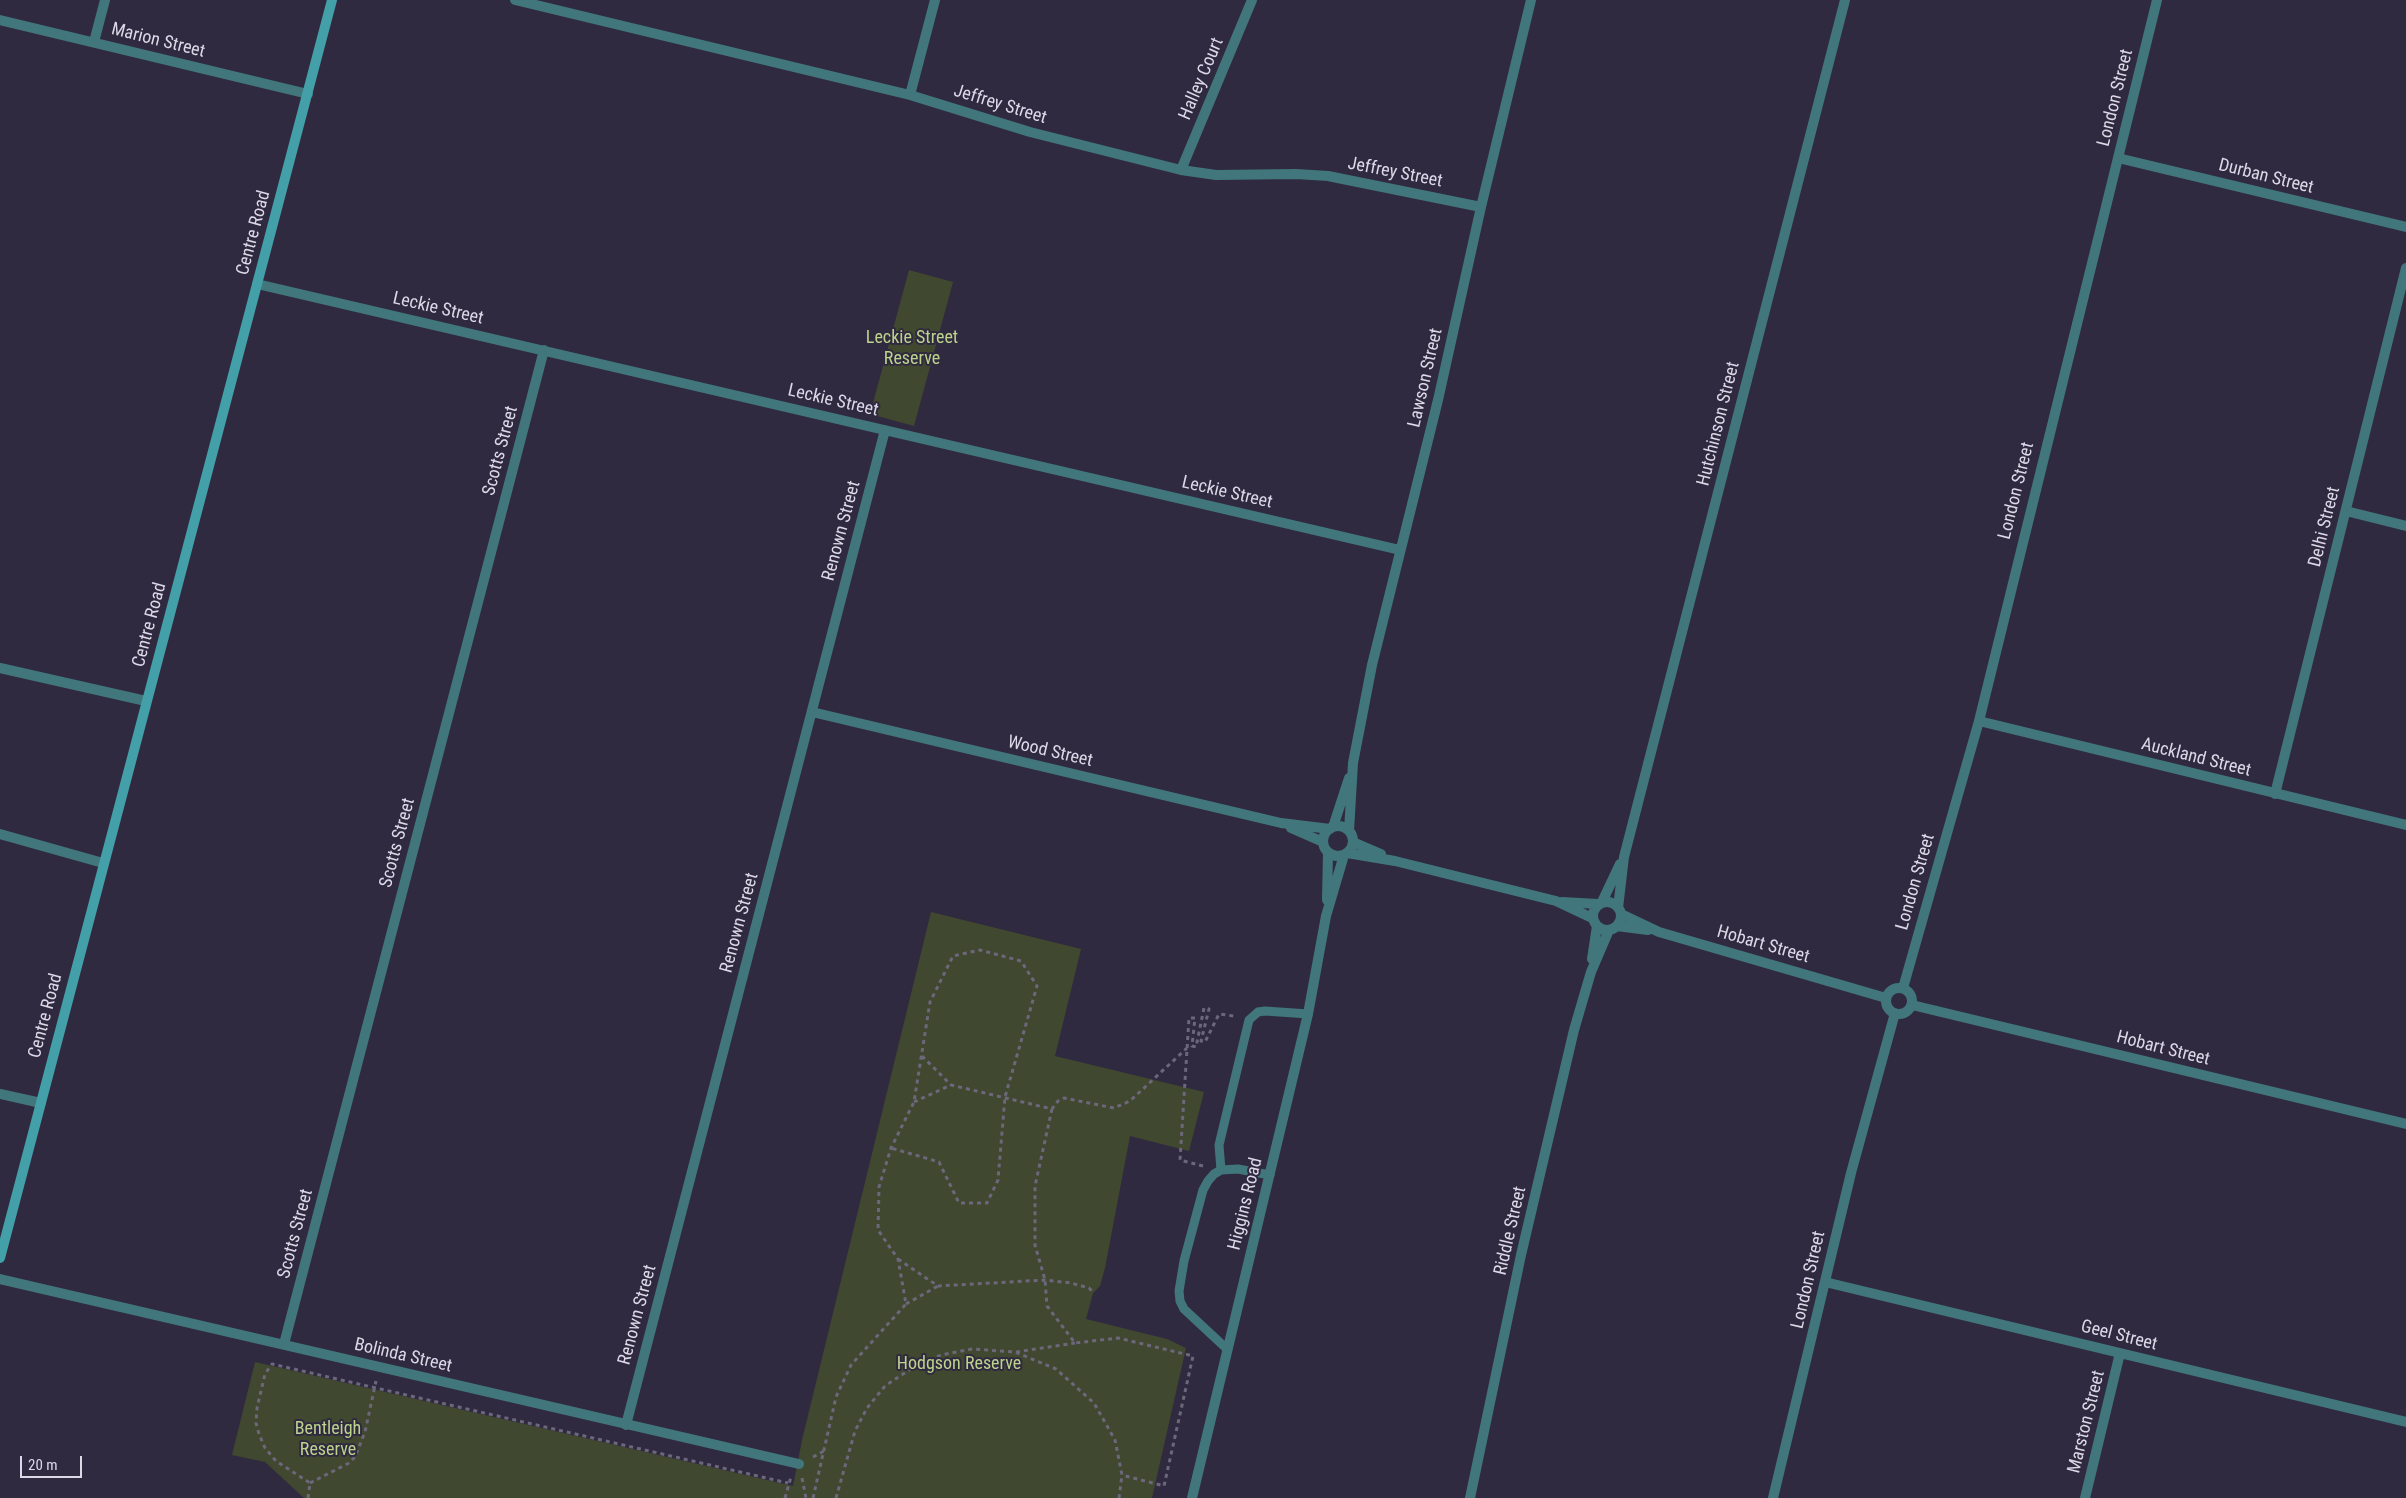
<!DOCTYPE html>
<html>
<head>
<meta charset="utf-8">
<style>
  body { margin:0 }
  #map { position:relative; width:2406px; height:1498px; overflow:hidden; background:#302a40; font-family:"Roboto Condensed",sans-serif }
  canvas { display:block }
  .scale { position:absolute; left:20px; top:1456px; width:62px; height:22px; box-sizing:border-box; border:2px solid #dcd8e7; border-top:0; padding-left:6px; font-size:15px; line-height:18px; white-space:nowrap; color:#dcd8e7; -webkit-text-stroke:4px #302a40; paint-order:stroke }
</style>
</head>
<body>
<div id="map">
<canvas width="2406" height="1498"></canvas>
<div class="scale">20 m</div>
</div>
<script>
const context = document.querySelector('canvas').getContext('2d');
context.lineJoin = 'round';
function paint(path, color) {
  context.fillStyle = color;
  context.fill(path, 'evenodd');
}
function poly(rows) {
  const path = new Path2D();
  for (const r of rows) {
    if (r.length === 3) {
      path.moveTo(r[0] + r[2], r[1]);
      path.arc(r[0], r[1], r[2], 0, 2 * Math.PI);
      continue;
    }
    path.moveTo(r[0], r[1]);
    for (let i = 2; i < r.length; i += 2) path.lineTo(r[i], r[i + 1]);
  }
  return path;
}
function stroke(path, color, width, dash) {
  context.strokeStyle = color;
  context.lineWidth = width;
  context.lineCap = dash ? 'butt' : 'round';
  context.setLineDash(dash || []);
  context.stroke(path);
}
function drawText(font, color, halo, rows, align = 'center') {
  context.font = font + ' "Roboto Condensed",sans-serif';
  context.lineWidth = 4;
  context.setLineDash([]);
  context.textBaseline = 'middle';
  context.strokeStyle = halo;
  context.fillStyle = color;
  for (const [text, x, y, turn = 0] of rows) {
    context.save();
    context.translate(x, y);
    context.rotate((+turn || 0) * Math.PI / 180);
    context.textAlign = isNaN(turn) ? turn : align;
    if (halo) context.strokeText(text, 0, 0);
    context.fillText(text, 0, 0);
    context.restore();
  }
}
const green = poly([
  [909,270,953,282,914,426,870,414],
  [931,912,1081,949,1055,1056,1204,1092,1189,1151,1130,1136,1105,1268,1100,1286,1093,1293,1086,1319,1167,1339,1186,1348,1152,1498,304,1498,265,1462,232,1455,255,1362,793,1486,802,1440]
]);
const path = poly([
  [922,1056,951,1085],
  [914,1102,951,1085,1052,1109,1058,1101,1064,1098,1114,1108,1130,1101,1187,1048],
  [1052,1109,1035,1186,1035,1245,1045,1280,1047,1306,1075,1343,1118,1338,1193,1356,1164,1486,1122,1475],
  [1203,1166,1180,1160,1189,1018,1195,1018,1192,1046,1196,1047,1204,1008,1209,1009,1201,1041,1205,1042,1219,1014,1234,1016],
  [898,1259,938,1286,1045,1280,1071,1283,1089,1288,1093,1292],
  [906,1304,938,1286],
  [1016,1352,1075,1343],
  [813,1457,824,1451],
  [802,1478,806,1498],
  [310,1483,349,1463,355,1457,365,1432,376,1381],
  [308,1498,310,1483,276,1461,265,1448,259,1434,256,1423,257,1408,265,1374,272,1364,788,1483],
  [785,1498,791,1477],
  [813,1498,836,1397,851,1365,906,1304,898,1259,878,1230,879,1187,891,1148,914,1102,930,1002,953,956,980,950,1021,961,1037,986,1005,1097,998,1180,987,1203,959,1203,939,1162,891,1148],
  [836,1498,855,1431,867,1408,885,1386,915,1366,941,1355,972,1349,1015,1352,1056,1369,1094,1403,1115,1440,1122,1475,1119,1498]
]);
const service = poly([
  [1221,1170,1219,1145,1249,1020,1258,1012,1265,1011,1308,1014],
  [1227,1349,1184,1309,1180,1301,1179,1291,1184,1261,1203,1190,1208,1181,1214,1174,1221,1170,1238,1169,1270,1175]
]);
const minor = poly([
  [515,0,910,95,1030,132,1181,170,1216,175,1296,174,1328,176,1481,207],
  [0,20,308,94],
  [94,42,105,0],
  [910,95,935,0],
  [2118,158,2406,227],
  [1181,170,1252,0],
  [257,284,1400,550],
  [2346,511,2406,526],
  [0,668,146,701],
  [812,712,1281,823,1330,829],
  [1979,721,2406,825],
  [2275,794,2406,268],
  [1338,841,15],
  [1333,827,1349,778],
  [1291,828,1323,842],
  [1349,831,1353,763,1372,665,1438,400,1481,207,1531,0],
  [0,834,103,863],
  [1353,842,1381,854],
  [1347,853,1395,861,1556,901,1592,918],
  [1327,900,1328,852],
  [1607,916,14],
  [1562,902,1598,904],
  [1602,902,1620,864],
  [1618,908,1624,857,1845,0],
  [1621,914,1659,932,1886,998],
  [1617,926,1648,930],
  [1592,959,1597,926],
  [1899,1001,13],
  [1903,988,1979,721,2157,0],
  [1912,1005,2406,1124],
  [0,1094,41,1103],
  [0,1279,799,1464],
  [1825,1282,2406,1422],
  [284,1344,544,350],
  [626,1425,885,430],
  [1192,1498,1308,1014,1326,916,1344,855],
  [1470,1498,1521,1255,1574,1030,1591,972,1609,930],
  [1773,1498,1851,1173,1895,1013],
  [2085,1498,2120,1353]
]);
const secondary = poly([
  [0,1258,332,0]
]);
const streetNames = [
  ["Marion Street",158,41,14],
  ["Halley Court",1202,79,-67],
  ["London Street",2116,98,-76],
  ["Jeffrey Street",1000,105,17],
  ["Jeffrey Street",1395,173,11],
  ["Durban Street",2266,177,14],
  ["Centre Road",254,233,-75],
  ["Leckie Street",438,309,13],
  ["Lawson Street",1426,378,-77],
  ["Leckie Street",833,401,13],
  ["Hutchinson Street",1719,424,-76],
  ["Scotts Street",501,451,-75],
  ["London Street",2017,491,-76],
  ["Leckie Street",1227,493,13],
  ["Delhi Street",2325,527,-76],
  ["Renown Street",842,531,-75],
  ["Centre Road",150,625,-75],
  ["Wood Street",1050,752,13],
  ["Auckland Street",2196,758,14],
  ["Scotts Street",398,843,-75],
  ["London Street",1916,882,-74],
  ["Renown Street",740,923,-75],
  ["Hobart Street",1763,945,16],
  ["Centre Road",46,1016,-75],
  ["Hobart Street",2163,1049,14],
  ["Higgins Road",1246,1204,-76],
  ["Riddle Street",1511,1231,-77],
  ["Scotts Street",296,1234,-75],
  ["London Street",1809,1280,-77],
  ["Renown Street",638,1315,-75],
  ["Geel Street",2119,1336,14],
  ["Bolinda Street",403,1356,13],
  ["Marston Street",2087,1422,-76]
];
const parkNames = [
  ["Leckie Street",912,338],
  ["Reserve",912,359],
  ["Hodgson Reserve",959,1364],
  ["Bentleigh",328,1429],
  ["Reserve",328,1450]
];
paint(green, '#40482f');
stroke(path, '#6c677b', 3, [4, 4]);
stroke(service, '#41777c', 9);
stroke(minor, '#41777c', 10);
stroke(secondary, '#439fa8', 10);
drawText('18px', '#dcd8e7', '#302a40', streetNames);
drawText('18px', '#bcd38b', '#302a40', parkNames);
</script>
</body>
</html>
